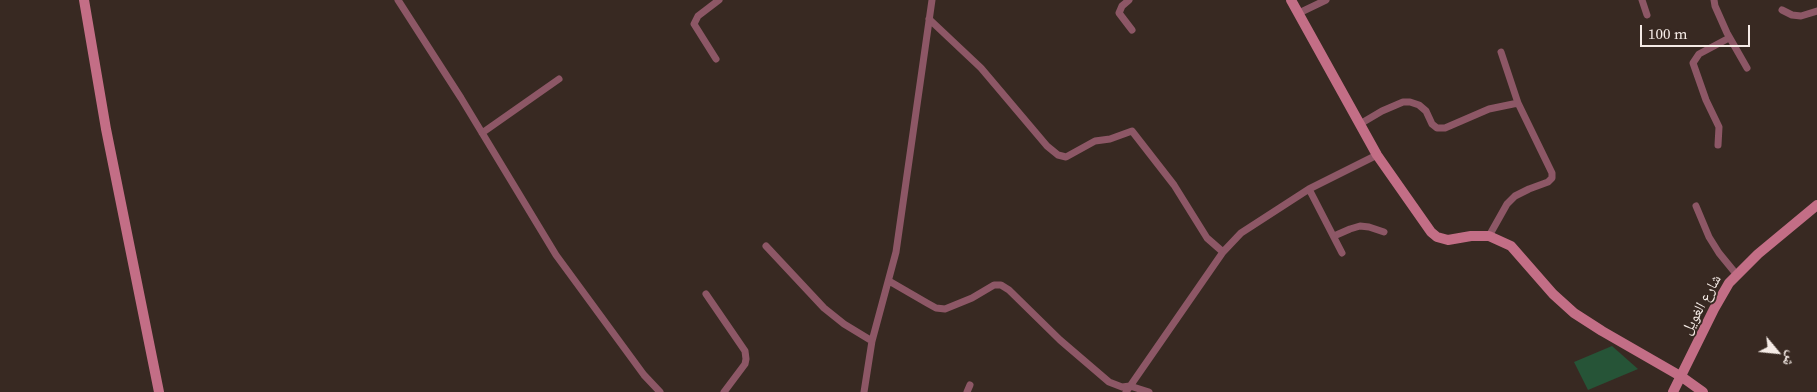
<!DOCTYPE html>
<html>
<head>
<meta charset="utf-8">
<style>
  body { margin:0 }
  #map { position:relative; width:1817px; height:392px; overflow:hidden; background:#382922; font-family:"Source Serif 4","Noto Naskh Arabic",serif }
  canvas { display:block }
  .north { position:absolute; left:1752px; top:327px; width:50px; height:50px; -webkit-text-stroke:4px #382922; paint-order:stroke; rotate:118deg; font-size:14px; font-weight:700; line-height:20px; text-align:center; color:#f5ebe6 }
  .north::after { content:''; display:block; margin:auto; width:18px; height:22px; background:#f5ebe6; clip-path:polygon(50% 0,100% 100%,50% 72%,0 100%) }
  .scale { position:absolute; left:1640px; top:25px; width:110px; height:22px; box-sizing:border-box; border:2px solid #f5ebe6; border-top:0; padding-left:6px; font-size:15px; line-height:18px; white-space:nowrap; color:#f5ebe6; -webkit-text-stroke:4px #382922; paint-order:stroke }
</style>
</head>
<body>
<div id="map">
<canvas width="1817" height="392"></canvas>
<div class="north">ش</div>
<div class="scale">100 m</div>
</div>
<script>
const context = document.querySelector('canvas').getContext('2d');
context.lineJoin = 'round';
function paint(path, color) {
  context.fillStyle = color;
  context.fill(path, 'evenodd');
}
function poly(rows) {
  const path = new Path2D();
  for (const r of rows) {
    path.moveTo(r[0], r[1]);
    for (let i = 2; i < r.length; i += 2) path.lineTo(r[i], r[i + 1]);
  }
  return path;
}
function stroke(path, color, width, dash) {
  context.strokeStyle = color;
  context.lineWidth = width;
  context.lineCap = dash ? 'butt' : 'round';
  context.setLineDash(dash || []);
  context.stroke(path);
}
function drawText(font, color, halo, rows, align = 'center') {
  context.font = font + ' "Source Serif 4","Noto Naskh Arabic",serif';
  context.lineWidth = 4;
  context.setLineDash([]);
  context.textBaseline = 'middle';
  context.strokeStyle = halo;
  context.fillStyle = color;
  for (const [text, x, y, turn = 0] of rows) {
    context.save();
    context.translate(x, y);
    context.rotate((+turn || 0) * Math.PI / 180);
    context.textAlign = isNaN(turn) ? turn : align;
    if (halo) context.strokeText(text, 0, 0);
    context.fillText(text, 0, 0);
    context.restore();
  }
}
const green = poly([
  [1612,346,1638,369,1588,390,1574,362]
]);
const street = poly([
  [398,0,461,98,556,255,644,375,660,392],
  [1129,0,1122,6,1119,13,1132,30],
  [1642,0,1647,15],
  [1714,0,1715,6,1727,33,1747,68],
  [1782,10,1792,15,1801,16,1817,11],
  [1299,13,1326,0],
  [929,19,981,68,1047,146,1058,155,1066,157,1095,141,1110,139,1132,131,1174,185,1207,238,1223,252],
  [716,59,694,24,698,16,719,0],
  [1360,124,1382,111,1403,102,1410,102,1419,105,1426,111,1432,124,1437,128,1445,128,1489,109,1518,103],
  [482,133,559,79],
  [1718,145,1719,127,1706,100,1693,63,1699,54,1729,38],
  [1309,189,1342,253],
  [1696,206,1709,237,1719,253,1737,275],
  [1334,236,1350,229,1360,226,1369,227,1384,232],
  [1489,236,1507,204,1515,196,1529,189,1548,182,1552,178,1552,173,1518,103,1501,52],
  [766,246,824,308,844,324,872,341],
  [889,281,927,303,936,308,945,309,972,298,994,285,1001,285,1009,290,1060,340,1109,382,1122,387,1130,386,1149,392],
  [706,294,745,351,746,359,745,364,724,392],
  [864,392,872,341,896,252,932,0],
  [967,392,970,385],
  [1126,392,1223,252,1241,233,1309,189,1377,155]
]);
const secondary = poly([
  [84,0,106,129,159,392],
  [1291,0,1377,155,1431,232,1437,237,1448,240,1471,236,1489,236,1511,246,1553,294,1574,313,1602,331,1682,377,1703,392],
  [1673,392,1714,309,1729,283,1758,254,1817,205]
]);
const streetNames = [
  ["شارع الغويل",1702,305,-61]
];
paint(green, '#265437');
stroke(street, '#8d5766', 7);
stroke(secondary, '#c36e86', 10);
drawText('15px', '#f5ebe6', '#382922', streetNames);
</script>
</body>
</html>
